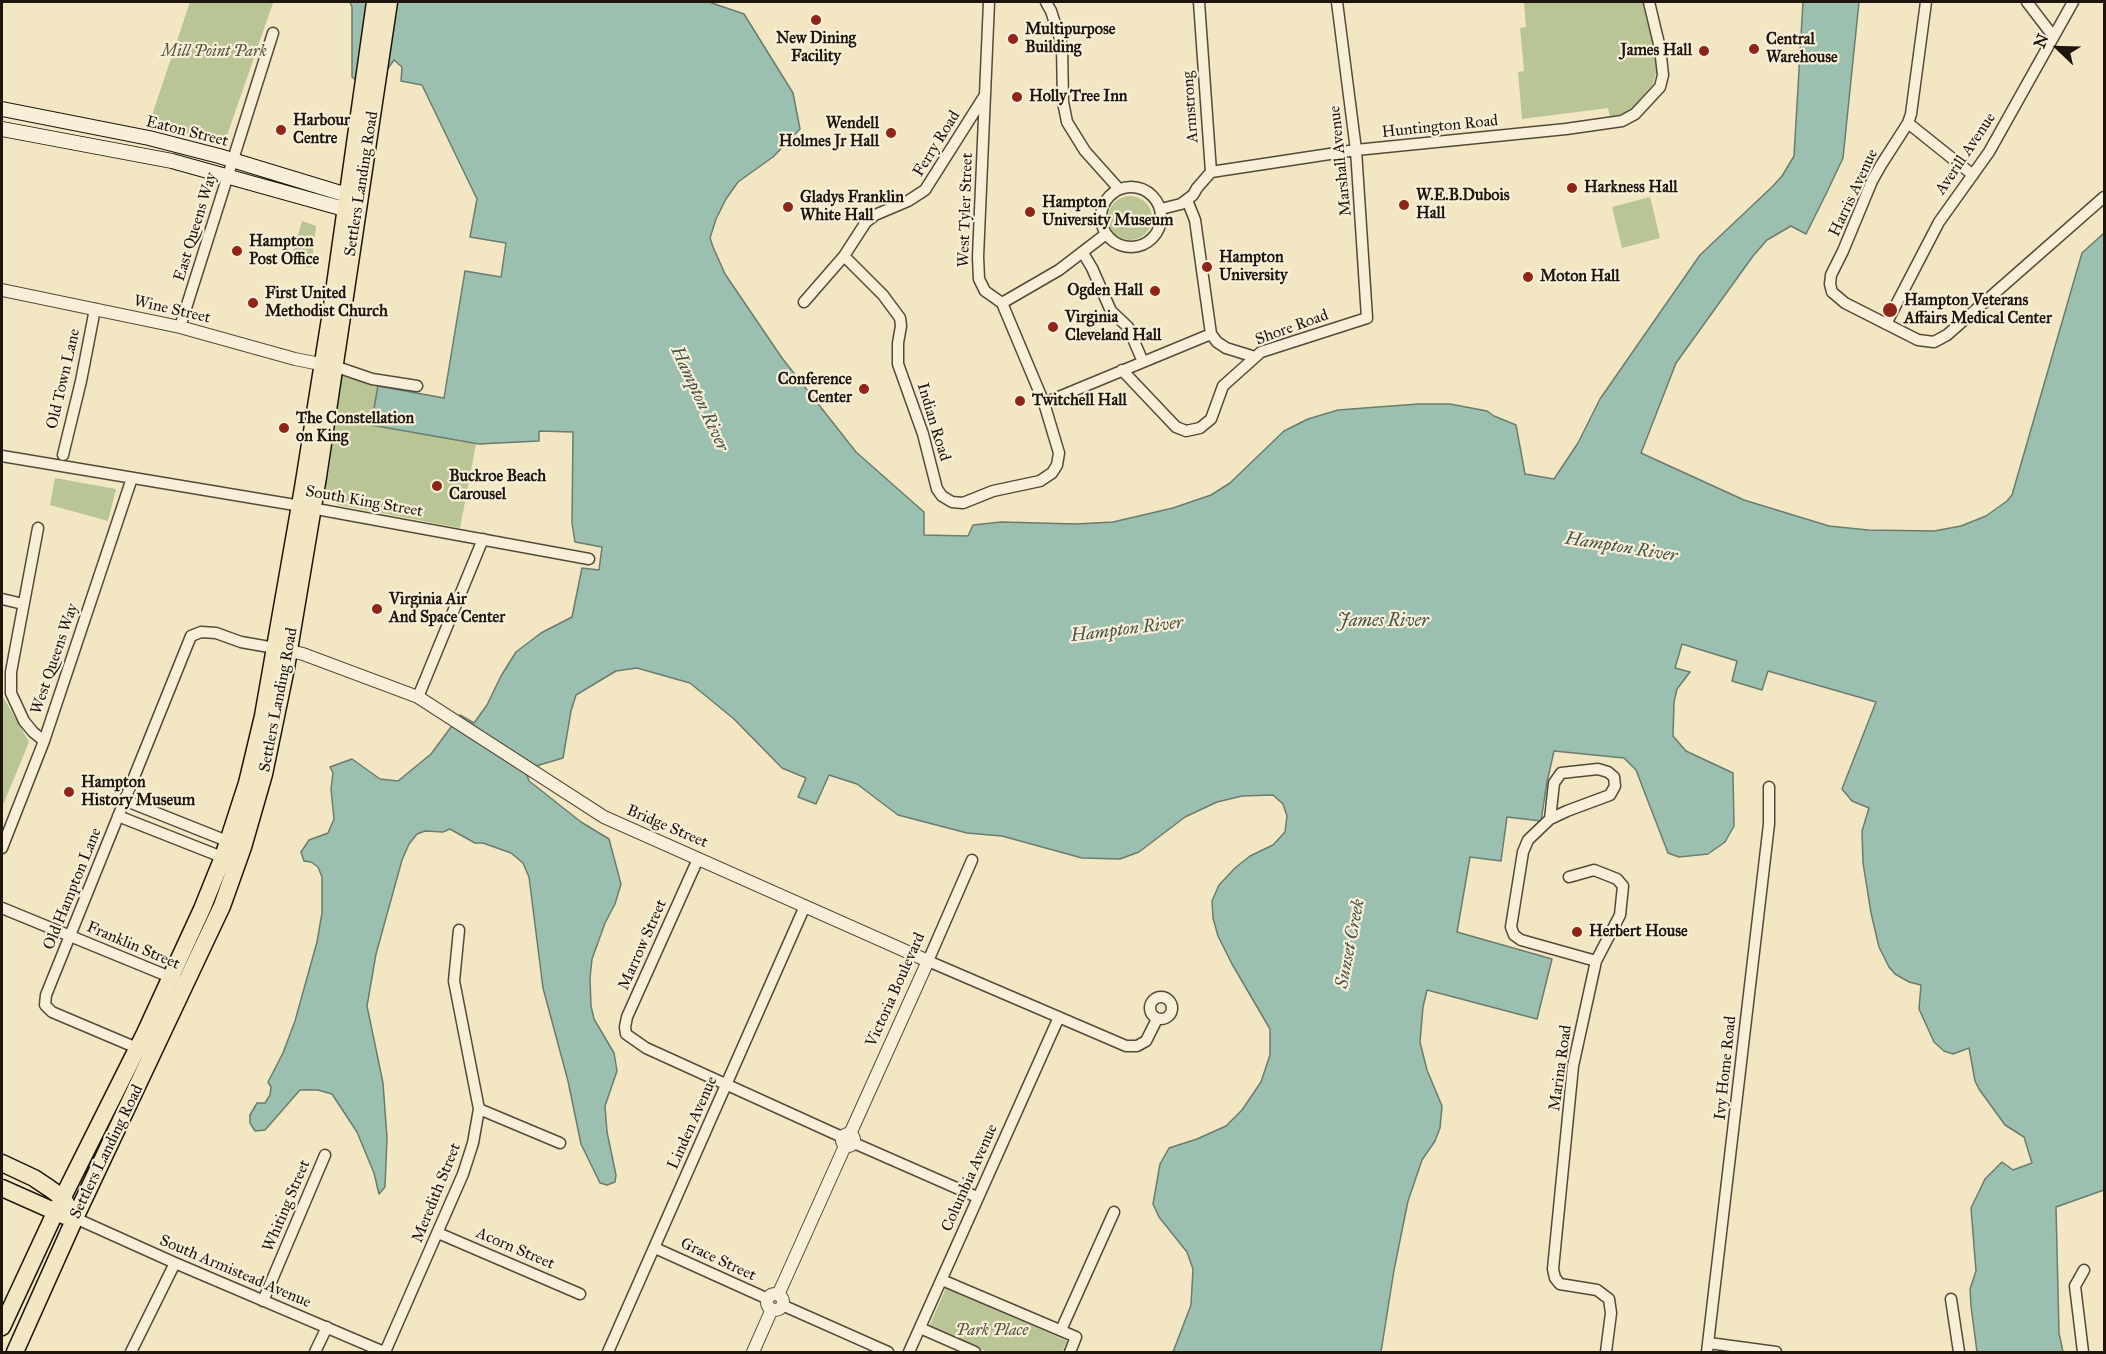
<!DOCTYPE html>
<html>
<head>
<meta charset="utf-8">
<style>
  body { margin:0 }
  #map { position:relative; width:2106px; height:1354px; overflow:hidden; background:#f2e7c2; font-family:"IM FELL Great Primer",serif }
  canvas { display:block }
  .frame { position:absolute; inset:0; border:3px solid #1e160d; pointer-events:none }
  .north { position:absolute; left:2028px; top:18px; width:60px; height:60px; -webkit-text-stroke:4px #f7efd7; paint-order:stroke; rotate:293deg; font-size:16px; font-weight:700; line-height:24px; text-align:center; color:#1e160d }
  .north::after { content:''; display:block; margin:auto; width:21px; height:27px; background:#1e160d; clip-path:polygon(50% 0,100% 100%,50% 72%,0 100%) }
</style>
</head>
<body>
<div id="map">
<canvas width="2106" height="1354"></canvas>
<div class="frame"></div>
<div class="north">N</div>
</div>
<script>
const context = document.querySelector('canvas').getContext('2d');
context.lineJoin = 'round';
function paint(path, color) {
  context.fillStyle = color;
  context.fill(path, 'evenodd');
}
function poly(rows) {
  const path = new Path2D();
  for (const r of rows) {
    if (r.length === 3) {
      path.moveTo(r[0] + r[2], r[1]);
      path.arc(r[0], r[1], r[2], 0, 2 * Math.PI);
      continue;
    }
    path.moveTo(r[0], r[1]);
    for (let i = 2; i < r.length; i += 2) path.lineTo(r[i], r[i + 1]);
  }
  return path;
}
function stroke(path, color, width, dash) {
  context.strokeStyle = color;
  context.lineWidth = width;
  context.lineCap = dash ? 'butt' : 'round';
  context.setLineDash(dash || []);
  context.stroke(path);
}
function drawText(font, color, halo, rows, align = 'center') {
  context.font = font + ' "IM FELL Great Primer",serif';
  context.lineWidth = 4.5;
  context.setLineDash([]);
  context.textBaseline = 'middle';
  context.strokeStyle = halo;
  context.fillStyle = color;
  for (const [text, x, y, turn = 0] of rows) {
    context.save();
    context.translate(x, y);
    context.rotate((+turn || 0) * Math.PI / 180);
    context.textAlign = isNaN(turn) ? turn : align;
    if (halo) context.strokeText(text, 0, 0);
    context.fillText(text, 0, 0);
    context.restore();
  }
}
const green = poly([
  [190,2,271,2,273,3,224,144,149,124],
  [1524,2,1644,2,1656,54,1657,70,1653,84,1633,107,1624,114,1610,117,1608,108,1522,119,1518,72,1524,71,1520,28,1526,27],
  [1130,218,22],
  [1650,197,1660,238,1622,248,1612,207],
  [302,221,316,226,311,268,290,262],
  [343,375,378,386,371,425,476,444,460,528,339,505,328,499,323,489,324,479,328,476,341,384,338,382],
  [55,478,116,489,108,521,50,505],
  [2,695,29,742,3,805,2,805],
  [946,1288,1067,1341,1062,1352,988,1352,929,1327]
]);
const water = poly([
  [350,2,709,2,744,14,793,93,800,129,773,157,738,182,726,199,716,219,710,238,713,247,725,274,782,358,856,452,924,512,924,535,968,536,973,525,1001,522,1076,524,1113,522,1173,508,1211,495,1230,483,1284,431,1308,419,1338,410,1418,404,1450,404,1487,411,1494,416,1516,425,1525,474,1554,479,1578,443,1600,399,1700,255,1773,186,1782,176,1794,156,1803,2,1859,2,1843,158,1826,194,1806,234,1791,226,1767,240,1753,256,1676,363,1641,453,1744,500,1829,526,1868,530,1934,531,1961,526,1986,516,2007,501,2012,495,2082,253,2104,233,2104,1190,2056,1207,2059,1333,2063,1352,1977,1352,1971,1306,1970,1289,1976,1271,1971,1208,1985,1179,2002,1162,2013,1170,2032,1163,2024,1137,2005,1125,1979,1089,1975,1081,1969,1048,1953,1054,1944,1051,1934,1042,1919,1009,1921,985,1909,982,1895,974,1889,967,1879,947,1871,913,1863,863,1862,831,1869,808,1852,801,1842,789,1876,702,1768,671,1762,690,1732,681,1737,661,1682,644,1675,668,1690,672,1677,689,1674,702,1673,736,1686,751,1733,773,1734,826,1725,842,1708,854,1679,857,1668,853,1636,770,1624,758,1554,751,1547,782,1541,821,1507,817,1501,861,1470,857,1457,932,1552,959,1537,1019,1427,990,1423,1007,1420,1042,1427,1070,1442,1106,1440,1128,1435,1141,1422,1160,1408,1201,1394,1270,1381,1352,1173,1352,1191,1305,1193,1269,1187,1252,1159,1217,1153,1204,1160,1164,1169,1148,1197,1139,1226,1126,1242,1110,1261,1082,1270,1055,1270,1029,1232,964,1218,936,1213,918,1212,901,1219,885,1235,868,1250,856,1273,845,1285,832,1287,816,1283,804,1273,795,1242,796,1217,802,1185,817,1139,852,1120,859,1082,858,1002,836,967,833,898,815,857,784,829,775,816,804,798,797,806,778,782,768,734,719,690,683,637,668,616,671,576,695,571,711,563,758,536,766,526,772,529,781,538,788,581,822,609,839,621,884,615,904,605,923,592,959,590,978,591,1006,594,1019,614,1053,617,1071,605,1106,607,1132,616,1175,615,1182,607,1185,600,1183,581,1144,568,1081,543,988,529,877,523,863,511,853,483,843,475,843,450,829,443,832,425,831,417,834,409,844,402,860,376,954,367,1006,383,1083,387,1138,385,1187,379,1194,374,1173,357,1132,332,1094,318,1090,300,1090,265,1130,255,1131,250,1123,250,1115,257,1103,265,1103,270,1095,271,1087,268,1082,283,1053,295,1021,317,942,322,913,322,877,318,867,311,862,304,861,301,852,309,840,328,833,334,819,331,789,333,773,330,767,352,759,380,779,398,781,431,754,460,715,474,723,487,705,501,676,516,652,541,633,572,617,582,568,599,570,602,547,575,542,572,523,573,432,539,431,539,441,479,444,371,425,378,386,444,398,465,271,501,277,506,243,470,237,477,199,422,85,401,81,402,67,394,60,384,74,359,83,352,77,352,7,350,2]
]);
const minor = poly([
  [1046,2,1051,11,1062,45,1063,102,1067,122,1085,151,1119,189],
  [1926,2,1911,114,1908,123,1881,165,1872,181,1843,251,1831,275,1830,284,1832,292,1845,303,1918,340,1934,342,1947,335,2104,197],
  [2027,2,2053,36],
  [1908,123,1973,175],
  [1211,172,1356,150,1566,129,1622,121,1635,114,1660,87,1663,75,1660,48,1649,2],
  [1131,217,30],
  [1187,200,1195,220,1211,334,1217,342,1226,348,1255,357],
  [1161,209,1181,204,1193,195,1197,188,1211,172,1199,2],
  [1083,253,1092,268,1111,311,1128,327,1143,362],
  [844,256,883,295,900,318,901,326,898,343,898,364,923,434,937,489,942,496,952,502,963,503,993,491,1040,481,1052,473,1057,465,1059,453,1044,403,1002,303,985,291,979,279,978,257,989,2],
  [804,302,844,256,866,222,875,215,908,201,925,190,985,95],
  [1002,303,1059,270,1106,234],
  [1886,324,1939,222,1989,152,2073,2],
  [180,327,273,33],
  [334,366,372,379,417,386],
  [1122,370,1176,427,1186,431,1200,428,1211,419,1223,386,1261,352,1367,318,1356,150,1337,2],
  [1044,403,1211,334],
  [63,455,81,381,95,309],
  [2,456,289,504,589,559],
  [38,528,11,672,11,693,24,721,33,732,44,741],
  [2,599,23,604],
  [418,697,483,539],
  [124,800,232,843],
  [118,816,227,859],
  [1550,819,1554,783,1561,773,1598,769,1608,772,1614,777,1615,786,1610,795,1567,811,1550,819,1528,840,1523,852,1511,927,1514,935,1521,940,1596,961,1573,1066,1553,1269,1555,1278,1560,1284,1597,1290,1609,1299,1611,1313,1606,1352],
  [2,848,44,741,132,478],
  [698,859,627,1017,625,1027,626,1034,646,1048,842,1137],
  [972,860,928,961,1126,1046,1137,1046,1146,1041,1157,1019],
  [1569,877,1594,870,1617,879,1623,886,1620,915,1596,961],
  [2,908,175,979],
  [1161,1008,11],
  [137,1048,52,1012,45,1005,46,995,191,636,201,632,216,633,241,642,275,648],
  [479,1109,560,1143],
  [854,1143,977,1197],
  [75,1218,175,1263,384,1352],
  [438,1233,580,1294],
  [655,1248,768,1299],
  [942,1280,1076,1337,1070,1352],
  [1951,1299,1959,1352],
  [263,1301,325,1155],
  [782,1305,888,1352],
  [920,1328,975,1352],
  [1061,1330,1114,1212],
  [1709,1343,1776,1352],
  [131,1352,175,1263],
  [315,1352,327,1327],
  [385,1352,463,1174,473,1143,479,1109,454,981,459,930],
  [608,1352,805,906],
  [909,1352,1059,1017],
  [1707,1352,1769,824,1769,787],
  [2083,1352,2075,1286,2084,1270]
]);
const tertiary = poly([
  [2,290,180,327,295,359,330,366],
  [281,649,303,654,418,697,604,817,928,961,850,1134],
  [848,1140,6],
  [775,1302,8],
  [778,1295,845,1146],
  [753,1352,772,1309]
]);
const secondary = poly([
  [2,109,149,138,219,156,357,198],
  [2,129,172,161,355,212]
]);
const primary = poly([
  [2,1163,34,1178,49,1188,63,1198,68,1207],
  [2,1188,65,1216],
  [2,1327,55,1213,145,1033,202,909,223,857,247,783,263,716,303,488,332,306,375,2],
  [15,1352,75,1218,222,906,243,847,264,774,286,668,318,477,389,2]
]);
const markers = [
  [816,20,6,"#8f2418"],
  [1013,39,6,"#8f2418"],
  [1754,49,6,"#8f2418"],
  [1704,51,6,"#8f2418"],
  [1017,97,6,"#8f2418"],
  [281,130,6,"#8f2418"],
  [891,133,6,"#8f2418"],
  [1572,188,6,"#8f2418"],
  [1404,205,6,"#8f2418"],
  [788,207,6,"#8f2418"],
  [1030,212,6,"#8f2418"],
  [237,251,6,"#8f2418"],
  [1207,267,6,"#8f2418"],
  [1528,277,6,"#8f2418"],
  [1155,291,6,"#8f2418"],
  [253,303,6,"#8f2418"],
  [1890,310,8,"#8f2418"],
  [1053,327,6,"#8f2418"],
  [864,389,6,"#8f2418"],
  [1020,401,6,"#8f2418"],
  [284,428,6,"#8f2418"],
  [437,486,6,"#8f2418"],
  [377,609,6,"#8f2418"],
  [69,792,6,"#8f2418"],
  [1577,932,6,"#8f2418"]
];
const poiNames = [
  ["Multipurpose",1025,30],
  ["Building",1025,48],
  ["New Dining",816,39,"center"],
  ["Facility",816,57,"center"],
  ["Central",1766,40],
  ["Warehouse",1766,58],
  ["James Hall",1692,51,"right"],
  ["Holly Tree Inn",1029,97],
  ["Harbour",293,121],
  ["Centre",293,139],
  ["Wendell",879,124,"right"],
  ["Holmes Jr Hall",879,142,"right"],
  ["Harkness Hall",1584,188],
  ["W.E.B.Dubois",1416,196],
  ["Hall",1416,214],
  ["Gladys Franklin",800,198],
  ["White Hall",800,216],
  ["Hampton",1042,203],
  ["University Museum",1042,221],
  ["Hampton",249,242],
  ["Post Office",249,260],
  ["Hampton",1219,258],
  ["University",1219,276],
  ["Moton Hall",1540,277],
  ["Ogden Hall",1143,291,"right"],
  ["First United",265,294],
  ["Methodist Church",265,312],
  ["Hampton Veterans",1904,301],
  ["Affairs Medical Center",1904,319],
  ["Virginia",1065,318],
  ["Cleveland Hall",1065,336],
  ["Conference",852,380,"right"],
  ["Center",852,398,"right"],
  ["Twitchell Hall",1032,401],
  ["The Constellation",296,419],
  ["on King",296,437],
  ["Buckroe Beach",449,477],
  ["Carousel",449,495],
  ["Virginia Air",389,600],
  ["And Space Center",389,618],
  ["Hampton",81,783],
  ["History Museum",81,801],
  ["Herbert House",1589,932]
];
const parkNames = [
  ["Mill Point Park",214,52],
  ["Park Place",992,1331]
];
const streetNames = [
  ["Armstrong",1191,107,-94],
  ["Huntington Road",1440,127,-6],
  ["Eaton Street",187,132,14],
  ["Ferry Road",937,144,-58],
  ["Averill Avenue",1966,154,-56],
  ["Marshall Avenue",1341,161,-96],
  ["Settlers Landing Road",362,184,-81],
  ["Harris Avenue",1854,193,-65],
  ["West Tyler Street",966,210,-88],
  ["East Queens Way",196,227,-73],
  ["Wine Street",172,310,13],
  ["Shore Road",1292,328,-20],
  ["Old Town Lane",64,379,-77],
  ["Indian Road",933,422,73],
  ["South King Street",364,502,10],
  ["West Queens Way",55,659,-71],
  ["Settlers Landing Road",279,700,-79],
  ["Bridge Street",667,827,23],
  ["Old Hampton Lane",73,889,-68],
  ["Marrow Street",643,945,-66],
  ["Franklin Street",133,946,23],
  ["Victoria Boulevard",896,990,-66],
  ["Marina Road",1561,1068,-82],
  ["Ivy Home Road",1726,1068,-84],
  ["Linden Avenue",693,1123,-66],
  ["Settlers Landing Road",107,1152,-64],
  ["Columbia Avenue",970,1178,-66],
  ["Meredith Street",437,1193,-68],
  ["Whiting Street",287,1206,-67],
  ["Acorn Street",515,1249,23],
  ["Grace Street",718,1260,25],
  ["South Armistead Avenue",235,1272,23]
];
const waterNames = [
  ["Hampton River",699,399,65],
  ["Hampton River",1621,548,9],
  ["James River",1383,622],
  ["Hampton River",1127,630,-7],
  ["Sunset Creek",1351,944,-79]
];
paint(green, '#b9c594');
paint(water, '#9cc0af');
stroke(water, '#6a7c6e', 1.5);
stroke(minor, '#534a3a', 13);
stroke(tertiary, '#534a3a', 14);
stroke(secondary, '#1e160d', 16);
stroke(primary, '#1e160d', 19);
stroke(minor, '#f7efd7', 10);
stroke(tertiary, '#f7efd7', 12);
stroke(secondary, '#f7efd7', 14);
stroke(primary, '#f2e7c2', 16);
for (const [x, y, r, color] of markers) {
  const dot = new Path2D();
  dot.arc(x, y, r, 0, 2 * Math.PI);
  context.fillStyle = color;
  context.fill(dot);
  stroke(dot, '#f7efd7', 2);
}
drawText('bold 16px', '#1e160d', '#f7efd7', poiNames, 'left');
drawText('italic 16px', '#54533c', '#f7efd7', parkNames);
drawText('16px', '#1e160d', '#f7efd7', streetNames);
drawText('italic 18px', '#4a5246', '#f7efd7', waterNames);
</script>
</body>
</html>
